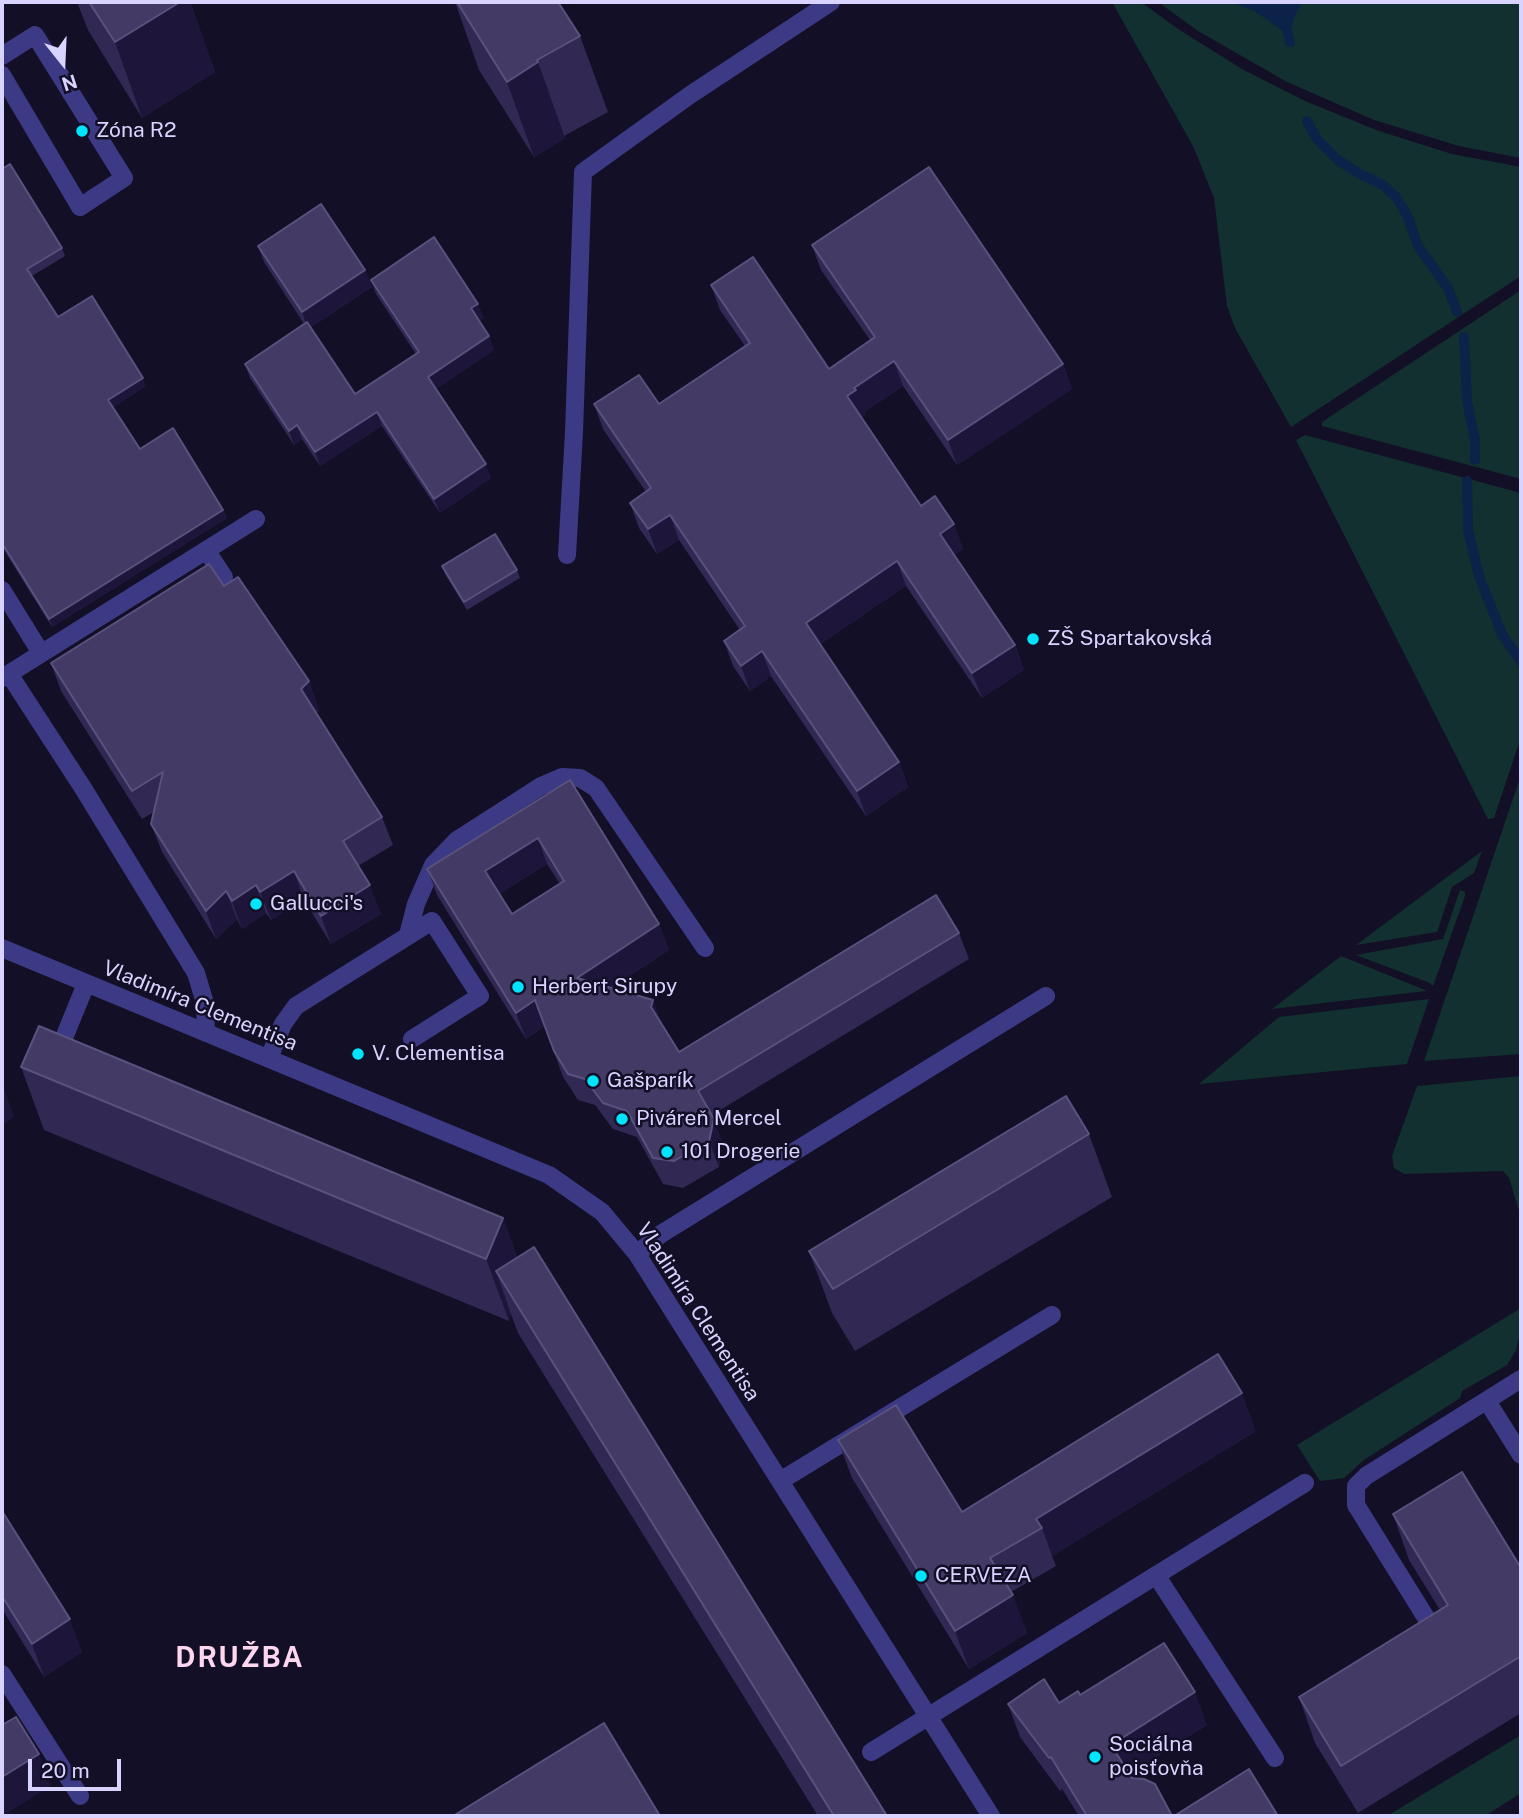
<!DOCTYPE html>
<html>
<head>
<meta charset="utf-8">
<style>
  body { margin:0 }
  #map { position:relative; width:1523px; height:1818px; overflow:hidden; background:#130f26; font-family:"Public Sans",sans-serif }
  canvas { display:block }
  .frame { position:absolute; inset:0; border:4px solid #d9d4ff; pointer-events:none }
  .north { position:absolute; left:28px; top:28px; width:70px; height:70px; -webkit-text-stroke:5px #130f26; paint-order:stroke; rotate:162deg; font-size:19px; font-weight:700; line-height:28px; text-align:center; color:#d9d4ff }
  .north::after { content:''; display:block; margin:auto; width:24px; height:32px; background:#d9d4ff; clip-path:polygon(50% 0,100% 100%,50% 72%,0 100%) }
  .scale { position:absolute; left:28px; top:1759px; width:93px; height:32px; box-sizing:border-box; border:4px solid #d9d4ff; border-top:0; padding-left:9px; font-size:21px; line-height:24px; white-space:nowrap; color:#d9d4ff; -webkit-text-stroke:5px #130f26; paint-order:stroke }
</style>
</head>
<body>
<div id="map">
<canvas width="1523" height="1818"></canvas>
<div class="frame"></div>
<div class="north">N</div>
<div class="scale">20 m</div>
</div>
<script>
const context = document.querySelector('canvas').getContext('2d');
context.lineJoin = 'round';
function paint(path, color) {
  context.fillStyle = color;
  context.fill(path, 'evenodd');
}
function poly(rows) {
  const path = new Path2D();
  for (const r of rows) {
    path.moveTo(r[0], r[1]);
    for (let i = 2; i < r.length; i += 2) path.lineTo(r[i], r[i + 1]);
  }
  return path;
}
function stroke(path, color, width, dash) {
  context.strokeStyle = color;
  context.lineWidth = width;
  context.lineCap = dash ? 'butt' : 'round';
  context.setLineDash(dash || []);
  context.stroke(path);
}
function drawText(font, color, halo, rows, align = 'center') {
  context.font = font + ' "Public Sans",sans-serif';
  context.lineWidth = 5;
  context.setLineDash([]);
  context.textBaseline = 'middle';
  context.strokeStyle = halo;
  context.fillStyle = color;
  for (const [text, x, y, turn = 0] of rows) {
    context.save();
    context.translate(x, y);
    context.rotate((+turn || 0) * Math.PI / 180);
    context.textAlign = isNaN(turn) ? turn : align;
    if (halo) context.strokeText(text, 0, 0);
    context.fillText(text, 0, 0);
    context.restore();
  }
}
const green = poly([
  [1112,2,1141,2,1178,29,1242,69,1305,101,1379,131,1452,154,1521,167,1521,276,1291,427,1235,328,1227,306,1214,198,1193,146],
  [1158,2,1521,2,1521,158,1459,146,1374,120,1287,82,1198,31],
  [1521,290,1521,479,1322,426,1322,422],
  [1305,435,1521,493,1521,737,1494,818,1488,819,1296,440],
  [1521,775,1521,1054,1424,1061],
  [1482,851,1474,873,1452,887,1437,932,1356,945],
  [1460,890,1465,892,1465,896,1433,986,1430,983,1356,955,1443,939],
  [1341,956,1425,990,1426,991,1272,1009],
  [1429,999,1407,1064,1199,1084,1279,1017],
  [1521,1076,1521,1217,1509,1178,1503,1171,1404,1174,1394,1168,1392,1156,1417,1086],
  [1521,1308,1521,1329,1516,1350,1507,1365,1462,1391,1460,1398,1364,1460,1344,1478,1320,1481,1297,1445],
  [1521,1735,1521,1793,1485,1816,1387,1816]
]);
const water = poly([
  [1232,2,1301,2,1301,4,1294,18,1291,30,1284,32,1256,12]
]);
const stream = poly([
  [1287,31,1290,42],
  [1307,121,1316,138,1338,160,1360,174,1383,185,1396,197,1407,215,1418,246,1448,288,1457,312],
  [1464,337,1467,401,1475,440,1475,460],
  [1467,481,1468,530,1479,576,1502,634,1521,662]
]);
const minor = poly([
  [2,56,35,35,124,178,80,207,2,75],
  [206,550,224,577],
  [567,555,574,432,583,172,690,95,831,2],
  [2,590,41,653],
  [9,674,83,788,196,973,205,1003,206,1033],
  [2,678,256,519],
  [408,935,416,904,433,865,457,840,541,786,562,777,580,778,596,788,705,948],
  [2,948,549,1175,602,1212,637,1254,991,1816],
  [59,1050,86,984],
  [269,1058,283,1024,296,1006,432,921,480,996,412,1039],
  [637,1254,661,1234,1046,996],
  [1487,1401,1521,1455],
  [780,1481,1052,1315],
  [1156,1575,1275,1758],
  [1438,1637,1356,1505,1356,1486,1366,1476,1521,1379],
  [2,1674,80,1796],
  [871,1752,1305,1483]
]);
const wall = poly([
  [77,2,190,2,215,72,142,118,88,30],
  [455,2,558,2,580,36,608,112,564,136,565,138,534,157,479,70],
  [2,169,62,248,65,256,32,276,58,317,146,386,113,407,140,449,223,510,227,518,52,627,2,547],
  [812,245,1063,364,1072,389,957,465,903,386,864,412,865,415,861,418,921,506,954,524,963,549,954,555,1015,645,1024,670,982,698,906,586,820,644,899,762,908,787,866,816,771,676,750,691,733,666,724,641,740,630,679,540,657,554,639,528,630,503,646,492,603,429,594,404,659,404,745,346,720,310,711,285,829,369,870,340,821,270],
  [258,246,365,270,372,287,311,327,355,394,416,354,376,294,371,280,484,318,479,320,489,336,494,350,436,389,491,478,440,513,382,426,320,466,302,439,294,445,250,378,245,364,304,324,264,262],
  [442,566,517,570,520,578,467,610,445,574],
  [224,586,309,681,319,710,316,713,382,817,393,845,358,866,381,914,331,944,304,900,271,920,266,913,242,929,237,919,216,939,162,852,151,824,154,812,142,819,61,691,51,663],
  [570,780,659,924,669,950,611,988,662,1024,679,1052,959,933,969,959,712,1115,723,1145,719,1167,683,1188,663,1184,637,1137,613,1129,595,1105,578,1100,563,1077,545,1026,526,1039,437,895,427,869],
  [547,864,560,884,512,914,499,894],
  [21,1067,503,1218,517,1257,887,1816,818,1816,518,1333,511,1314,509,1321,44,1130],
  [1089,1134,1112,1197,855,1351,832,1313,809,1251],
  [1256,1431,1052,1556,1056,1566,1011,1592,1027,1633,969,1669,852,1478,838,1440,962,1512],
  [2,1511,82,1652,44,1677,2,1609],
  [1393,1514,1521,1568,1521,1713,1358,1813,1315,1743,1299,1697,1440,1610,1409,1560],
  [1080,1695,1207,1725,1129,1774,1132,1778,1172,1816,1079,1816,1062,1789,1060,1791,1020,1737,1008,1704,1059,1703]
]);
const shadedWall = poly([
  [180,2,190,2,215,72,142,118,115,42],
  [538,62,565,138,534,157,507,82],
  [365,270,372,287,308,329,302,312],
  [478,304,484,318,476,322,471,308],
  [489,336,494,350,433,391,428,377],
  [894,361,903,386,864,412,865,415,856,421,847,396,854,388],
  [1063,364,1072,389,957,465,948,440],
  [143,378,146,386,111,408,108,400],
  [377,412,382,426,320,466,315,452],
  [297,425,302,439,294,445,289,431],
  [486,464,491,478,440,513,434,499],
  [223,510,227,518,52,627,49,619],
  [670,515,679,540,657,554,648,529],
  [954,524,963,549,949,559,940,534],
  [897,561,906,586,815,648,806,623],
  [1015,645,1024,670,982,698,972,673],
  [762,651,771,676,750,691,741,666],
  [309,681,319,710,311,717,301,689],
  [899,762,908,787,866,816,857,791],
  [538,838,547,864,494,897,485,871],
  [294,871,304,900,271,920,260,892],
  [256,885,266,913,242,929,232,901],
  [370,885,381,914,331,944,321,916],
  [226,891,237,919,216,939,206,911],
  [659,924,669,950,586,1004,577,978],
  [535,1000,545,1026,526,1039,516,1013],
  [653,1000,663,1026,651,1007],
  [2,1083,14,1117,2,1125],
  [714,1119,723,1145,719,1167,709,1141],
  [503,1218,526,1280,496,1271,511,1314,509,1321,486,1259],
  [1242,1393,1256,1431,1052,1556,1042,1528,1036,1519],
  [1013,1595,1027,1633,969,1669,955,1631],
  [70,1619,82,1652,44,1677,32,1644],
  [1195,1692,1207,1725,1123,1777,1111,1745],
  [39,1754,51,1786,2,1816,2,1777]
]);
const building = poly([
  [89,2,180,2,115,42,89,2],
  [457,2,558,2,580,36,537,60,538,62,507,82,457,2],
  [10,164,62,248,27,269,58,317,92,296,143,378,108,400,140,449,173,428,223,510,49,619,2,543,2,169,10,164],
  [929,167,1063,364,948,440,894,361,854,388,856,390,847,396,921,506,935,496,954,524,940,534,1015,645,972,673,897,561,806,623,899,762,857,791,762,651,741,666,724,641,745,626,670,515,648,529,630,503,651,488,594,404,639,375,659,404,750,343,711,285,753,257,829,369,875,337,812,245,929,167],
  [321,204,365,270,302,312,258,246,321,204],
  [434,237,478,304,471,308,489,336,428,377,486,464,434,499,377,412,315,452,297,425,289,431,245,364,307,322,355,394,419,352,371,280,434,237],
  [495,534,517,570,464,602,442,566,495,534],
  [209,564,224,586,238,577,309,681,301,689,382,817,343,841,370,885,321,916,294,871,260,892,256,885,232,901,226,891,206,911,151,824,163,772,132,791,51,663,209,564],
  [570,780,659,924,577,978,653,1000,651,1007,679,1052,936,895,959,933,698,1091,714,1119,709,1141,674,1161,653,1158,627,1111,603,1103,585,1079,568,1074,554,1051,535,1000,516,1013,427,869,570,780],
  [538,838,564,881,512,914,485,871,538,838],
  [39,1026,503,1218,486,1259,21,1067,39,1026],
  [1066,1096,1089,1134,833,1289,809,1251,1066,1096],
  [534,1247,887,1816,834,1816,496,1271,534,1247],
  [1218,1354,1242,1393,1036,1519,1042,1528,990,1558,1013,1595,955,1631,838,1440,896,1405,962,1512,1218,1354],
  [1462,1472,1521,1568,1521,1656,1341,1766,1299,1697,1448,1605,1393,1514,1462,1472],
  [2,1511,70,1619,32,1644,2,1596,2,1511],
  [1164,1643,1195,1692,1111,1745,1132,1778,1144,1779,1155,1784,1172,1816,1087,1816,1051,1757,1049,1758,1008,1704,1044,1679,1059,1703,1078,1691,1080,1695,1164,1643],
  [16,1717,39,1754,2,1777,2,1725,16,1717],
  [604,1723,660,1816,453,1816,604,1723],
  [1249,1769,1278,1816,1174,1816,1249,1769]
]);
const markers = [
  [82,131,7,"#00e5ff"],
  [1033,639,7,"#00e5ff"],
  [256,904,7,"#00e5ff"],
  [518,987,7,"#00e5ff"],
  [358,1054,7,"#00e5ff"],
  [593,1081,7,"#00e5ff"],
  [622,1119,7,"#00e5ff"],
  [667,1152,7,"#00e5ff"],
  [921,1576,7,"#00e5ff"],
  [1095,1757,7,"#00e5ff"]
];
const poiNames = [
  ["Zóna R2",96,131],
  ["ZŠ Spartakovská",1047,639],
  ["Gallucci's",270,904],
  ["Herbert Sirupy",532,987],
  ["V. Clementisa",372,1054],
  ["Gašparík",607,1081],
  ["Piváreň Mercel",636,1119],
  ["101 Drogerie",681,1152],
  ["CERVEZA",935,1576],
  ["Sociálna",1109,1745],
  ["poisťovňa",1109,1769]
];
const streetNames = [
  ["Vladimíra Clementisa",200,1006,22],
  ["Vladimíra Clementisa",698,1312,57]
];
const districtNames = [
  ["DRUŽBA",240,1658]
];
paint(green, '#12302f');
paint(water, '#0c2248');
stroke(stream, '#0c2248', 10);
stroke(minor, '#3d3a85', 18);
paint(wall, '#312854');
paint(shadedWall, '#1d163a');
paint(building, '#433a66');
stroke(building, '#5a527e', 2);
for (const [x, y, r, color] of markers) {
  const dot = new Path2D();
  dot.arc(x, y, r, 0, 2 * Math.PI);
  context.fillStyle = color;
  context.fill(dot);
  stroke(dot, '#130f26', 2.5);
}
drawText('21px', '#d9d4ff', '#130f26', poiNames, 'left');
drawText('21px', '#d9d4ff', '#130f26', streetNames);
context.letterSpacing = '2px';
drawText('bold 28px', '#ffd6f0', '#130f26', districtNames);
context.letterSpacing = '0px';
</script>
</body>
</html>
